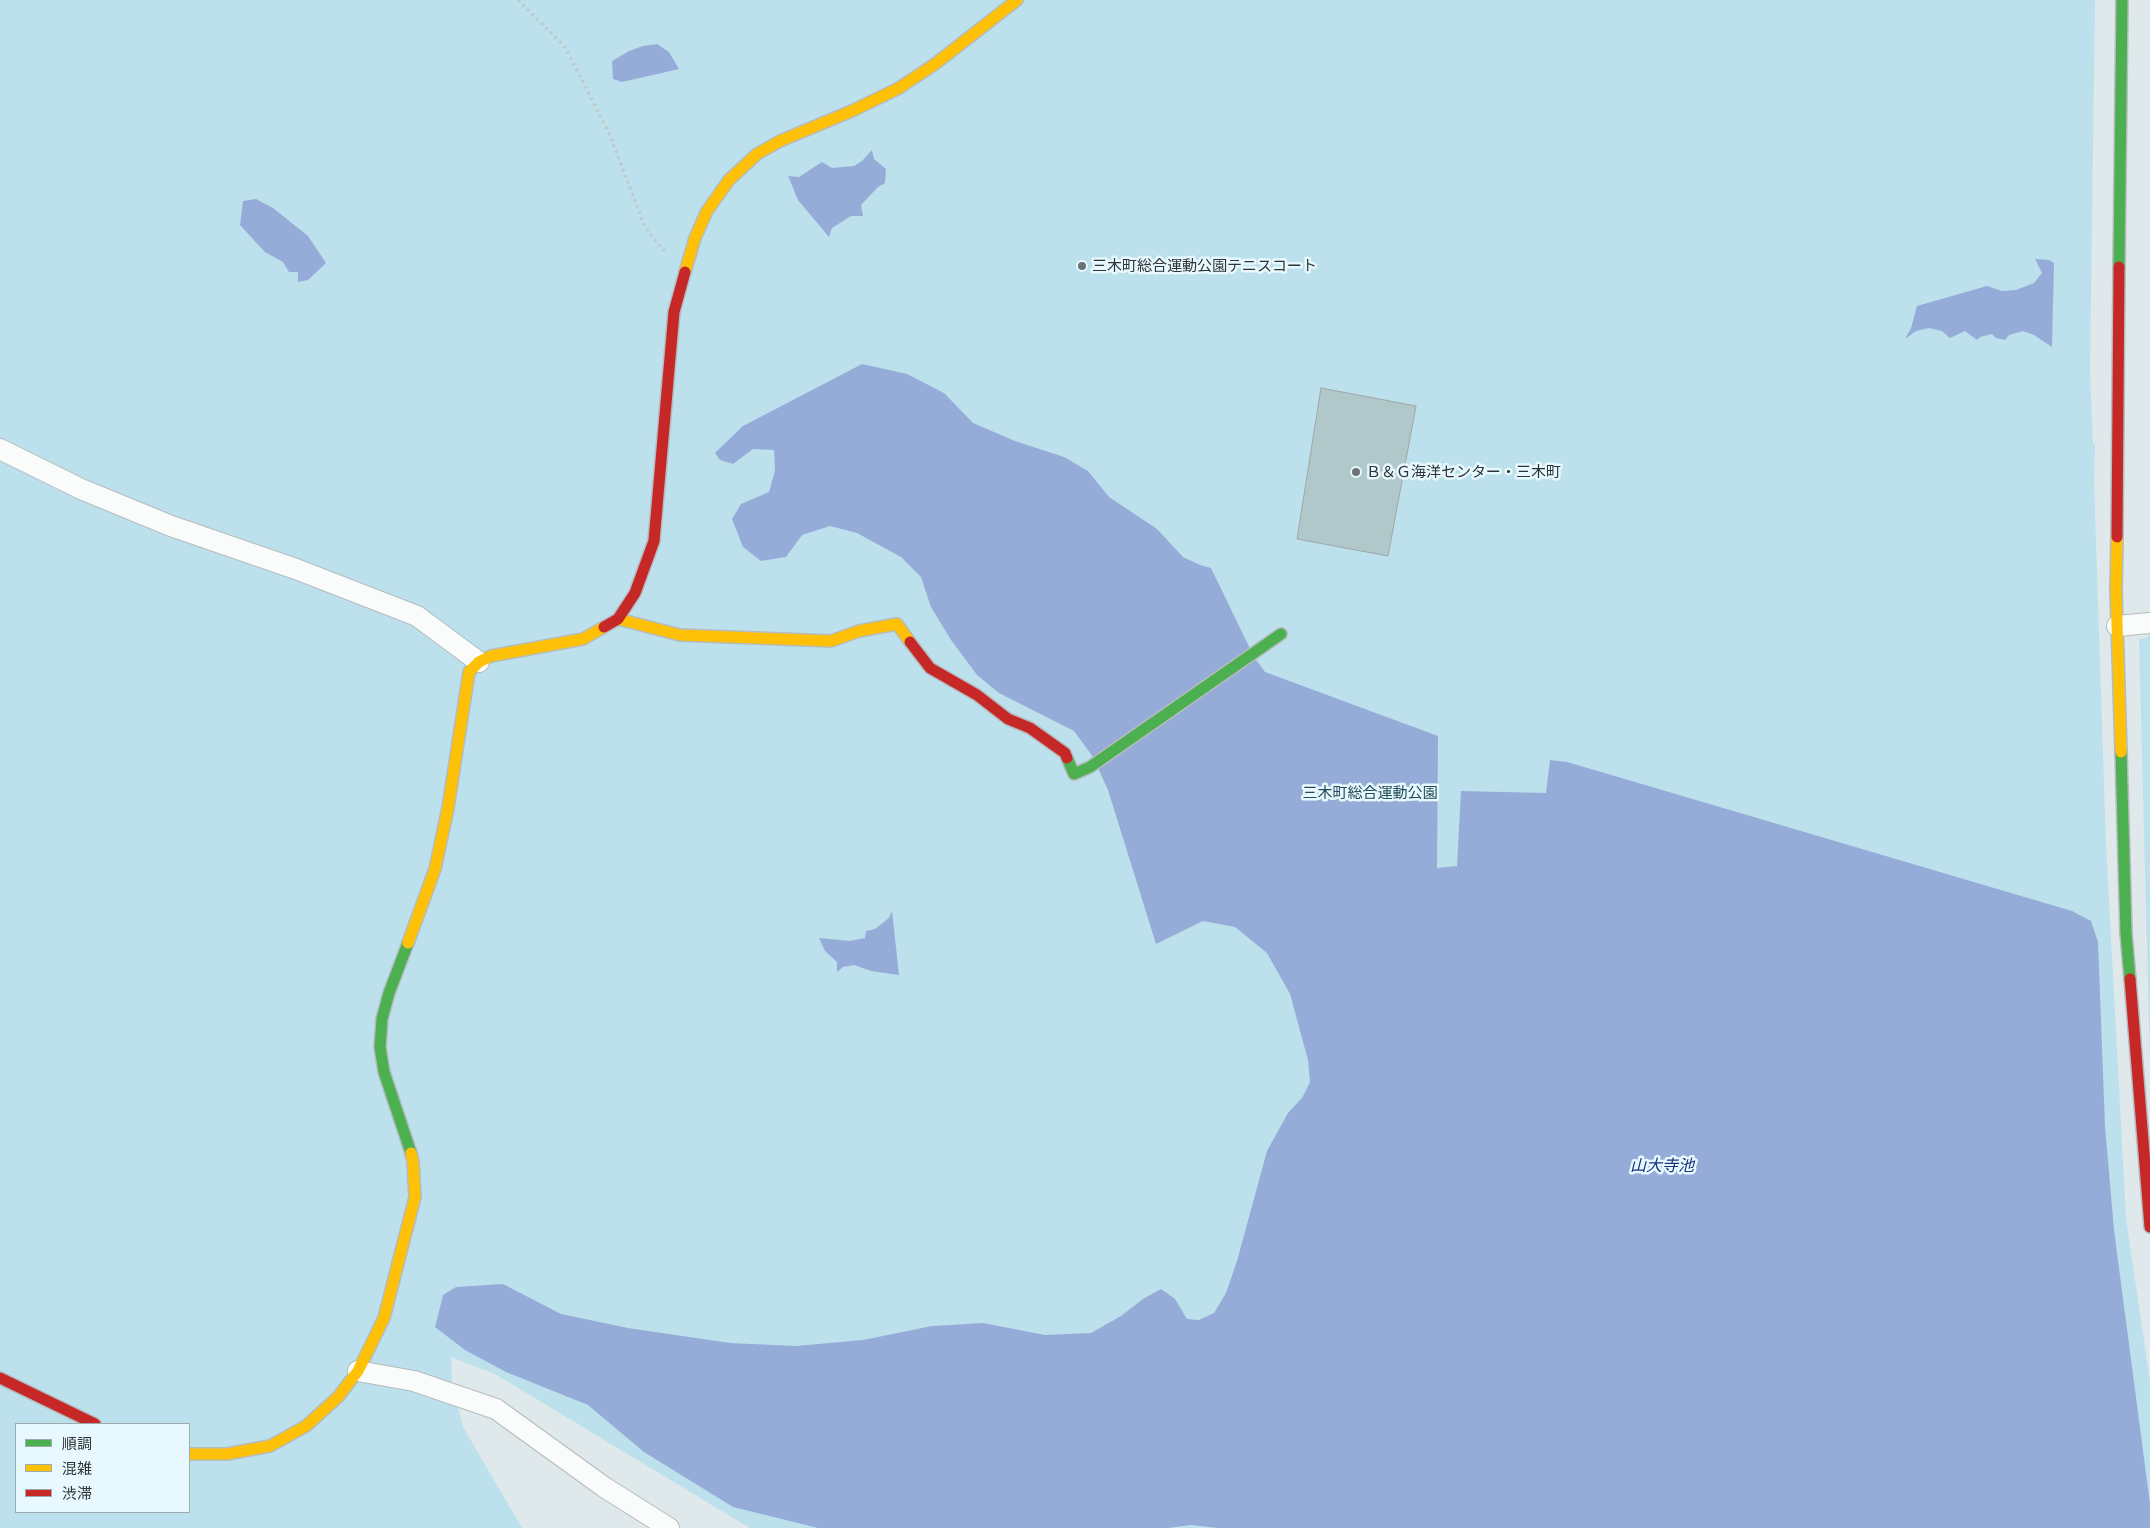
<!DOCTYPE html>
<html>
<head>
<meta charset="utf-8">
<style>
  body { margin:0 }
  #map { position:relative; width:2150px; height:1528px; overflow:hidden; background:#dfe8eb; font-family:Raleway,"Noto Sans JP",sans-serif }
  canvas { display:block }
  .legend { position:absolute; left:15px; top:1423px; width:175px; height:90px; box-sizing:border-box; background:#e7f8fe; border:1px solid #9daaae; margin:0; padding:6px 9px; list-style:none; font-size:15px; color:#2e3436 }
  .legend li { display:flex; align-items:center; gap:10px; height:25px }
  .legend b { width:25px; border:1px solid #9daaae }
</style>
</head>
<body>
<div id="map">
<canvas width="2150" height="1528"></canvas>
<ul class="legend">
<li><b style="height:6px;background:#4caf50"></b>順調</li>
<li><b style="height:6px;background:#ffc107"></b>混雑</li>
<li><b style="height:6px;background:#c62828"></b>渋滞</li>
</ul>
</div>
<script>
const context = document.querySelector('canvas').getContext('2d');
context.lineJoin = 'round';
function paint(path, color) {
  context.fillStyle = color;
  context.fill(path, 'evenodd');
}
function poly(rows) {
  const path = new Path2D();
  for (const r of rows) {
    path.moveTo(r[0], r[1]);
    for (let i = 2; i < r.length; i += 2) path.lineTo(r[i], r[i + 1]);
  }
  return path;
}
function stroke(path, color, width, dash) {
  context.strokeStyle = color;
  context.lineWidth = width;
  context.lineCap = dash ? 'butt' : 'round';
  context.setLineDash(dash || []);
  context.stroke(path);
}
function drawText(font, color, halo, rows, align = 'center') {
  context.font = font + ' Raleway,"Noto Sans JP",sans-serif';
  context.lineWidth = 5;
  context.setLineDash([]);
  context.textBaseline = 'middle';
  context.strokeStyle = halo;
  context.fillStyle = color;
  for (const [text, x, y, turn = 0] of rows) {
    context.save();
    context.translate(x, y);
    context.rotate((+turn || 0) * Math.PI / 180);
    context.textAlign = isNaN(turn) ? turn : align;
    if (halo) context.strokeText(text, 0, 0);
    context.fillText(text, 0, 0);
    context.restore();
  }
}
const green = poly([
  [0,0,2095,0,2090,372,2093,444,2095,444,2094,481,2106,845,2126,1218,2150,1382,2150,1528,750,1528,495,1374,451,1357,452,1383,463,1427,522,1528,0,1528],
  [16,1424,189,1424,189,1512,16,1512],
  [2150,632,2150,1061,2139,639,2147,638]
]);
const water = poly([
  [657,44,669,52,679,69,622,82,613,79,612,61,629,51,643,46],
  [872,150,874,159,886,169,885,183,878,187,861,205,863,216,851,216,832,228,829,237,798,200,788,176,799,177,822,162,832,168,854,166,862,161],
  [256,199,273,208,308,236,326,263,308,280,298,282,298,272,289,272,283,262,265,252,240,225,243,201],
  [2035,259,2049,260,2054,263,2052,347,2034,335,2023,331,2009,335,2005,340,1996,338,1992,334,1980,337,1977,340,1965,331,1950,338,1942,331,1929,328,1916,331,1905,339,1911,328,1917,306,1987,286,2002,291,2016,290,2034,283,2042,273],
  [862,364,907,374,944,393,973,423,1015,441,1064,457,1088,471,1109,497,1157,529,1183,557,1200,565,1211,568,1254,657,1265,672,1438,736,1437,868,1457,866,1461,791,1546,793,1550,760,1567,762,1608,774,2072,911,2091,921,2098,942,2105,1126,2114,1230,2150,1504,2150,1528,1218,1528,1191,1525,1168,1528,818,1528,733,1507,644,1452,588,1405,506,1372,465,1350,435,1327,443,1295,456,1287,503,1284,561,1314,628,1328,730,1343,796,1346,863,1340,932,1326,983,1323,1045,1335,1091,1333,1121,1316,1143,1299,1161,1289,1175,1299,1187,1319,1199,1320,1214,1313,1226,1293,1237,1261,1267,1151,1288,1113,1302,1098,1310,1082,1308,1060,1290,994,1267,953,1235,927,1203,921,1156,944,1108,790,1093,757,1074,731,999,693,977,675,951,640,931,607,921,577,901,557,857,533,830,526,802,535,786,557,761,561,743,547,732,519,741,504,769,492,775,471,774,450,753,449,733,464,720,460,715,453,743,426],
  [892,911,899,975,871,971,854,965,843,967,837,972,837,962,825,951,819,938,850,941,865,938,866,931,875,929,889,918]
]);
const building = poly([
  [1321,388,1416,406,1388,556,1297,539,1321,388]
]);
const path = poly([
  [518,0,565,47,609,133,645,227,666,253]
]);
const street = poly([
  [0,449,81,489,171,526,296,569,417,616,479,662],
  [2117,626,2150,623],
  [358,1371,414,1381,496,1409,604,1487,669,1528]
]);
const fast = poly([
  [2119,267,2122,0],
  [2121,752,2126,933,2130,979],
  [1067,758,1074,774,1090,767,1281,634],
  [408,943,389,993,382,1019,380,1047,384,1072,411,1153]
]);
const slow = poly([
  [685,272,695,238,707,211,729,180,757,154,780,141,854,110,899,88,935,64,1017,0],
  [2117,537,2116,590,2121,752],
  [618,619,680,635,831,641,859,631,897,624,910,642],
  [408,943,435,869,448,808,469,672,479,662,491,656,583,639,604,627],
  [189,1454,227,1454,270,1446,306,1426,338,1397,358,1371,384,1318,415,1197,413,1162,411,1153]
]);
const jam = poly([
  [2117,537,2119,267],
  [604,627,618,619,635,593,654,541,674,312,685,272],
  [910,642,930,668,977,695,1008,719,1030,728,1065,753,1067,758],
  [2130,979,2150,1227],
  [0,1378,95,1424]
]);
const markers = [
  [1082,266,5,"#6c7375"],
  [1356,472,5,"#6c7375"]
];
const poiNames = [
  ["三木町総合運動公園テニスコート",1092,266],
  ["Ｂ＆Ｇ海洋センター・三木町",1366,472]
];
const parkNames = [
  ["三木町総合運動公園",1370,793]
];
const waterNames = [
  ["山大寺池",1662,1166]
];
paint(green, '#bce0ec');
paint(water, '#96acd8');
paint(building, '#b0c8ca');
stroke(building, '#a0a7a8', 1);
stroke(street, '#b5bcbe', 22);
stroke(fast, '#b5bcbe', 14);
stroke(slow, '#b5bcbe', 14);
stroke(jam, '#b5bcbe', 14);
stroke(path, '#c3c6c7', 3, [2.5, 4]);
stroke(street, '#fafcfc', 20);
stroke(fast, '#4caf50', 11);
stroke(slow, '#ffc107', 11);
stroke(jam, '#c62828', 11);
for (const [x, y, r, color] of markers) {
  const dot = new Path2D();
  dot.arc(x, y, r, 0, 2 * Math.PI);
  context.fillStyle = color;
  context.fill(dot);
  stroke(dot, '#e7f8fe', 2);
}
drawText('15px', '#2e3436', '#e7f8fe', poiNames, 'left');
drawText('15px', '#224c58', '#e7f8fe', parkNames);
drawText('italic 16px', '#18337b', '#e7f8fe', waterNames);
</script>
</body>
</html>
